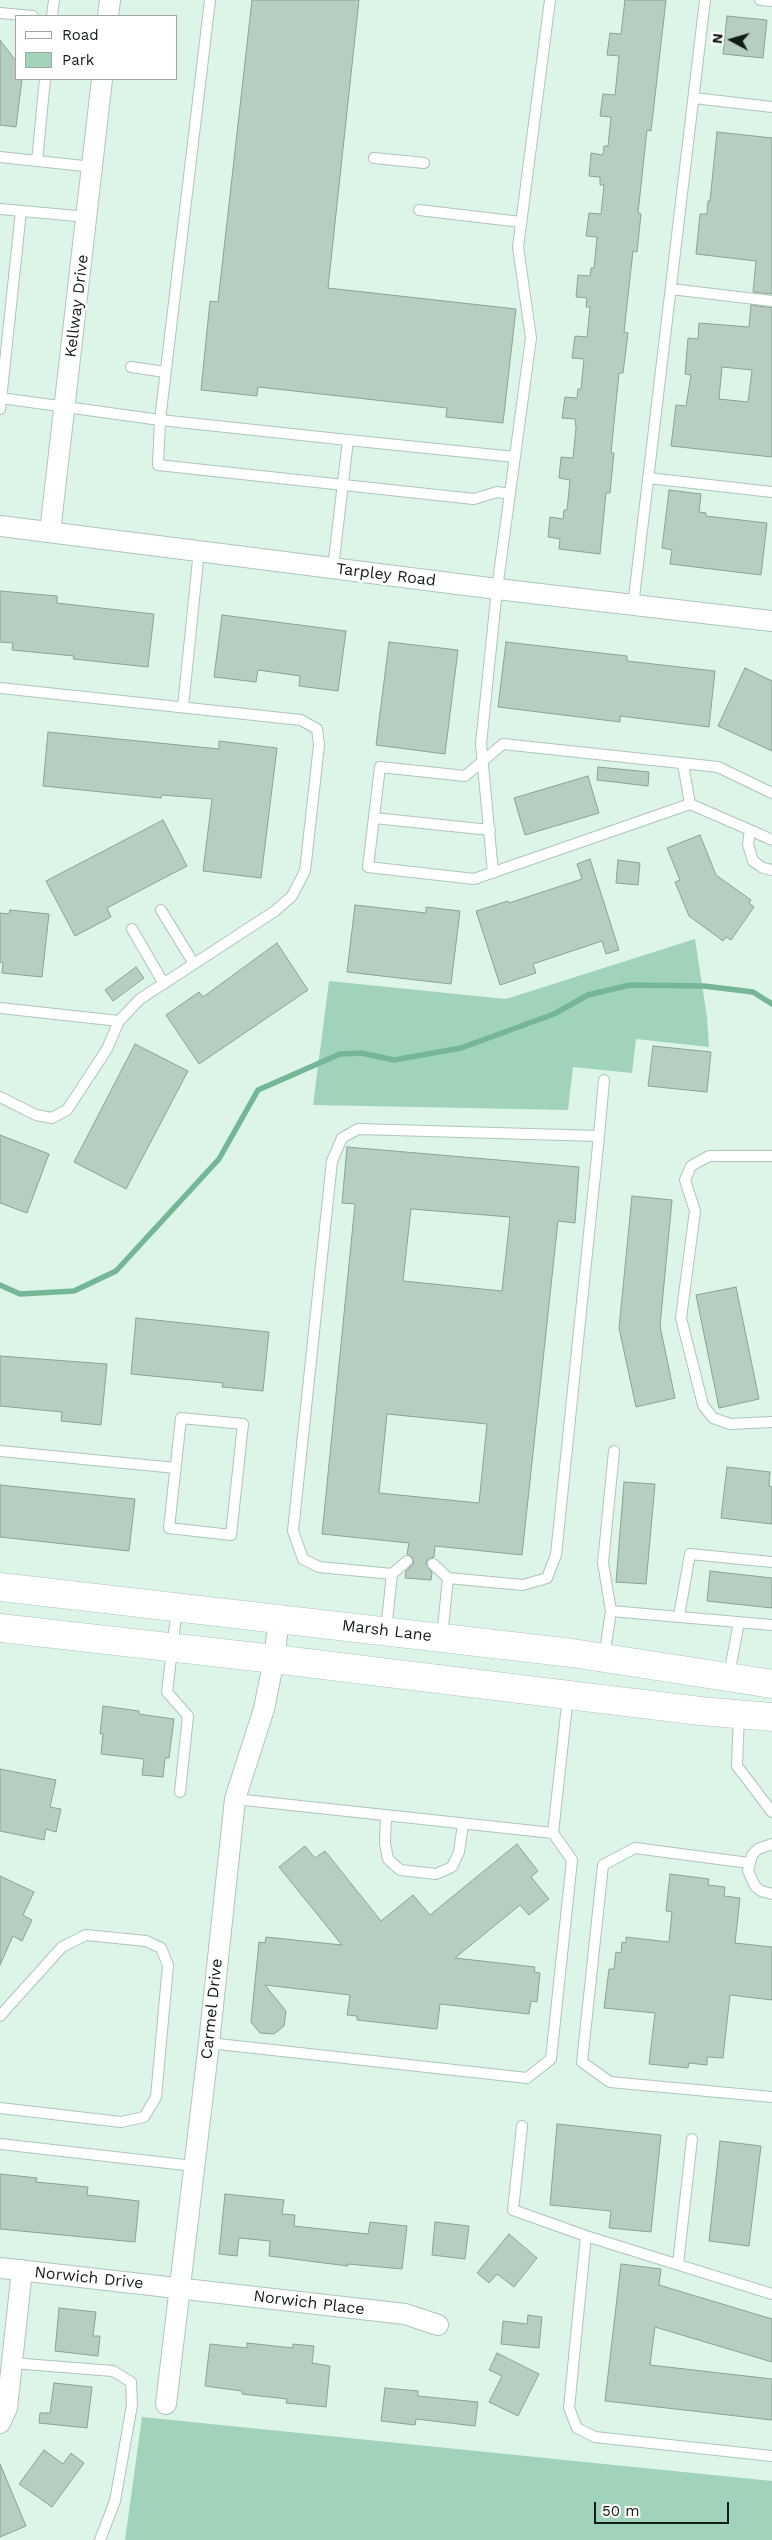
<!DOCTYPE html>
<html>
<head>
<meta charset="utf-8">
<style>
  body { margin:0 }
  #map { position:relative; width:772px; height:2540px; overflow:hidden; background:#ddf5e8; font-family:"Work Sans",sans-serif }
  canvas { display:block }
  .legend { position:absolute; left:15px; top:15px; width:162px; height:65px; box-sizing:border-box; background:#fff; border:1px solid #a0a4a2; margin:0; padding:6px 9px; list-style:none; font-size:15px; color:#121b16 }
  .legend li { display:flex; align-items:center; gap:10px; height:25px }
  .legend b { width:25px; border:1px solid #a0a4a2 }
  .north { position:absolute; left:707px; top:15px; width:50px; height:50px; -webkit-text-stroke:4px #fff; paint-order:stroke; rotate:276deg; font-size:14px; font-weight:700; line-height:20px; text-align:center; color:#121b16 }
  .north::after { content:''; display:block; margin:auto; width:18px; height:22px; background:#121b16; clip-path:polygon(50% 0,100% 100%,50% 72%,0 100%) }
  .scale { position:absolute; left:594px; top:2502px; width:135px; height:22px; box-sizing:border-box; border:2px solid #121b16; border-top:0; padding-left:6px; font-size:15px; line-height:18px; white-space:nowrap; color:#121b16; -webkit-text-stroke:4px #fff; paint-order:stroke }
</style>
</head>
<body>
<div id="map">
<canvas width="772" height="2540"></canvas>
<ul class="legend">
<li><b style="height:6px;background:#fff"></b>Road</li>
<li><b style="height:14px;background:#a1d3ba"></b>Park</li>
</ul>
<div class="north">N</div>
<div class="scale">50 m</div>
</div>
<script>
const context = document.querySelector('canvas').getContext('2d');
context.lineJoin = 'round';
function paint(path, color) {
  context.fillStyle = color;
  context.fill(path, 'evenodd');
}
function poly(rows) {
  const path = new Path2D();
  for (const r of rows) {
    path.moveTo(r[0], r[1]);
    for (let i = 2; i < r.length; i += 2) path.lineTo(r[i], r[i + 1]);
  }
  return path;
}
function stroke(path, color, width, dash) {
  context.strokeStyle = color;
  context.lineWidth = width;
  context.lineCap = dash ? 'butt' : 'round';
  context.setLineDash(dash || []);
  context.stroke(path);
}
function drawText(font, color, halo, rows, align = 'center') {
  context.font = font + ' "Work Sans",sans-serif';
  context.lineWidth = 5;
  context.setLineDash([]);
  context.textBaseline = 'middle';
  context.strokeStyle = halo;
  context.fillStyle = color;
  for (const [text, x, y, turn = 0] of rows) {
    context.save();
    context.translate(x, y);
    context.rotate((+turn || 0) * Math.PI / 180);
    context.textAlign = isNaN(turn) ? turn : align;
    if (halo) context.strokeText(text, 0, 0);
    context.fillText(text, 0, 0);
    context.restore();
  }
}
const green = poly([
  [695,939,707,1017,709,1047,636,1039,632,1073,573,1067,568,1110,313,1105,329,981,506,999],
  [142,2417,772,2481,772,2540,125,2540]
]);
const stream = poly([
  [0,1285,20,1294,74,1291,116,1271,219,1159,258,1090,340,1054,361,1053,394,1060,461,1048,554,1014,588,995,630,985,704,986,753,992,772,1004]
]);
const building = poly([
  [252,0,359,0,328,288,516,309,503,423,446,417,447,408,258,387,257,396,201,390,210,301,218,302,252,0],
  [625,0,666,0,651,131,647,130,638,213,641,214,637,252,633,251,624,332,628,333,623,373,619,373,611,453,614,453,610,493,606,493,600,554,559,549,560,539,548,537,550,517,563,519,564,510,567,510,570,480,559,478,561,457,573,458,576,428,575,419,562,418,565,397,577,398,578,389,581,389,584,359,572,358,575,336,587,337,590,307,586,307,587,298,576,297,578,275,590,276,591,268,594,268,597,237,586,236,589,213,601,214,604,185,600,185,600,177,589,176,591,153,603,155,604,146,608,146,611,117,600,116,603,94,615,95,619,56,607,55,610,33,621,34,625,0],
  [727,16,767,20,763,58,723,54,727,16],
  [0,40,16,61,16,79,22,79,16,127,0,125,0,40],
  [717,132,772,138,772,294,753,292,756,261,696,254,700,214,707,214,708,201,710,201,717,132],
  [751,305,772,308,772,457,671,446,676,405,686,406,691,375,685,374,688,338,698,339,699,323,749,327,751,305],
  [722,367,752,370,748,402,719,399,722,367],
  [669,490,701,494,699,512,706,513,706,516,767,523,761,575,670,564,672,550,662,548,669,490],
  [0,591,57,596,57,603,154,614,148,667,73,659,74,656,12,650,13,643,0,642,0,591],
  [222,615,346,631,338,691,299,686,300,676,258,670,256,682,214,677,222,615],
  [389,642,458,650,445,754,376,745,389,642],
  [506,642,627,656,627,661,715,671,709,727,620,716,620,722,498,707,506,642],
  [745,668,772,681,772,751,718,726,745,668],
  [48,732,219,749,219,741,277,748,261,878,203,871,212,799,162,795,161,798,43,786,48,732],
  [598,767,649,772,648,786,597,780,598,767],
  [588,776,599,813,525,835,514,798,588,776],
  [163,820,187,866,107,908,111,917,75,936,46,881,163,820],
  [700,835,716,875,751,900,749,903,754,907,731,940,726,937,723,941,689,916,675,882,680,880,667,848,700,835],
  [590,859,619,950,606,954,602,941,533,964,536,973,500,985,476,911,508,901,509,903,582,879,577,864,590,859],
  [618,860,640,863,638,885,616,883,618,860],
  [355,905,426,913,426,907,460,911,451,984,347,972,355,905],
  [10,910,49,914,42,977,2,973,3,963,0,962,0,913,9,914,10,910],
  [277,943,308,990,199,1064,166,1015,199,992,203,997,277,943],
  [136,967,144,978,113,1001,105,990,136,967],
  [135,1044,188,1071,126,1189,74,1162,135,1044],
  [653,1046,711,1052,707,1092,648,1086,653,1046],
  [0,1135,49,1154,27,1213,0,1203,0,1135],
  [347,1147,579,1167,575,1223,558,1221,522,1555,435,1546,434,1557,428,1559,426,1563,432,1573,431,1580,405,1578,406,1571,414,1563,412,1557,407,1554,409,1543,322,1534,355,1204,342,1203,347,1147],
  [411,1209,510,1217,502,1291,403,1281,411,1209],
  [387,1414,487,1424,479,1503,379,1493,387,1414],
  [632,1196,672,1200,660,1326,675,1398,636,1407,619,1328,632,1196],
  [736,1287,759,1399,719,1408,696,1295,736,1287],
  [136,1318,269,1332,263,1391,222,1387,223,1383,131,1374,136,1318],
  [0,1356,107,1364,101,1425,61,1421,62,1412,0,1406,0,1356],
  [727,1467,770,1472,769,1486,772,1487,772,1524,721,1518,727,1467],
  [624,1482,655,1484,646,1584,616,1582,624,1482],
  [0,1485,135,1499,129,1551,0,1537,0,1485],
  [710,1571,772,1578,772,1608,707,1601,710,1571],
  [103,1706,139,1711,139,1714,174,1719,169,1758,165,1758,163,1777,142,1775,144,1759,101,1754,103,1734,100,1734,103,1706],
  [0,1769,56,1780,50,1807,61,1809,56,1832,46,1829,44,1840,0,1831,0,1769],
  [517,1844,538,1871,531,1877,549,1899,529,1915,520,1905,455,1958,535,1967,534,1972,540,1973,537,2002,531,2001,529,2014,440,2004,437,2029,357,2020,357,2016,347,2015,350,1995,265,1985,286,2011,284,2026,274,2034,260,2033,251,2022,259,1942,265,1943,266,1937,342,1945,279,1867,305,1846,315,1858,325,1851,381,1921,413,1895,430,1915,517,1844],
  [670,1874,709,1879,708,1885,725,1887,724,1896,740,1898,735,1943,772,1947,772,2000,730,1995,723,2058,707,2057,707,2065,689,2063,688,2068,649,2064,655,2013,604,2008,609,1969,614,1969,616,1952,621,1953,622,1942,626,1943,626,1937,669,1942,672,1912,666,1911,670,1874],
  [0,1876,34,1892,23,1915,32,1920,22,1941,13,1936,0,1965,0,1876],
  [557,2124,661,2135,651,2232,609,2228,611,2211,550,2205,557,2124],
  [720,2141,761,2146,749,2246,709,2241,720,2141],
  [0,2174,37,2178,36,2182,88,2187,87,2195,139,2201,135,2242,0,2229,0,2174],
  [225,2194,284,2200,282,2214,295,2215,294,2226,368,2234,370,2222,407,2226,402,2269,348,2264,348,2266,269,2256,270,2241,239,2238,237,2256,219,2254,225,2194],
  [435,2222,469,2226,465,2259,432,2255,435,2222],
  [509,2234,537,2258,514,2287,497,2274,489,2283,477,2273,509,2234],
  [621,2264,661,2269,659,2285,772,2319,772,2362,655,2327,650,2365,772,2379,772,2420,605,2401,621,2264],
  [59,2308,96,2312,93,2336,100,2336,98,2356,55,2351,59,2308],
  [528,2315,542,2317,539,2348,501,2344,503,2321,527,2324,528,2315],
  [247,2343,293,2348,293,2344,314,2346,312,2363,330,2366,326,2407,286,2403,287,2399,242,2394,242,2391,205,2386,210,2344,247,2348,247,2343],
  [497,2353,539,2374,518,2416,489,2402,502,2376,489,2370,497,2353],
  [54,2383,92,2387,87,2428,39,2423,40,2413,50,2413,54,2383],
  [385,2388,418,2391,418,2396,478,2402,475,2426,416,2419,415,2425,381,2421,385,2388],
  [44,2450,63,2464,71,2453,84,2463,52,2507,19,2484,44,2450],
  [0,2464,26,2526,0,2537,0,2464]
]);
const lane = poly([
  [210,0,160,420,158,465,474,499,497,492,510,494],
  [760,0,772,1],
  [0,13,33,16],
  [52,16,54,0],
  [694,98,772,107],
  [0,157,93,167],
  [374,158,424,163],
  [37,161,45,79],
  [0,209,88,217],
  [419,210,521,222],
  [671,289,772,301],
  [131,367,165,372],
  [1,398,160,420,348,440],
  [0,409,21,211],
  [648,478,772,492],
  [333,568,348,440,515,457],
  [633,606,705,0],
  [0,688,301,720,317,729,319,745,305,871,292,896,275,911,140,999,119,1021,107,1049,67,1110,52,1118,36,1115,0,1097],
  [183,707,199,550],
  [683,764,690,804],
  [374,818,490,830],
  [750,830,690,804,474,879,368,867,380,767,465,776,503,744,718,767,772,793],
  [772,840,750,830,748,844,753,861,763,868,772,870],
  [493,873,481,744,497,589,531,338,518,247,550,0],
  [161,910,194,964],
  [132,929,164,984],
  [0,1008,119,1021],
  [599,1136,604,1080],
  [772,1156,709,1156,691,1166,685,1180,695,1211,681,1318,703,1405,713,1418,730,1424,772,1422],
  [181,1418,243,1424,231,1535,169,1528,181,1418],
  [0,1451,176,1468],
  [407,1561,392,1574,319,1567,303,1559,293,1531,332,1161,342,1138,358,1129,599,1136,556,1555,547,1578,523,1585,448,1578,433,1564],
  [177,1608,167,1692,188,1716,180,1792],
  [611,1611,603,1563,614,1451],
  [679,1616,690,1554,772,1562],
  [386,1630,392,1574],
  [442,1637,448,1578],
  [604,1657,611,1611,772,1625],
  [729,1675,739,1622],
  [739,1715,737,1766,772,1812],
  [235,1799,553,1833],
  [386,1816,385,1843,388,1859,400,1870,436,1874,452,1867,459,1852,463,1824],
  [772,1844,758,1849,752,1855,748,1871,755,1886,761,1891,772,1894],
  [749,1863,635,1848,603,1865,582,2062,610,2082,772,2097],
  [0,2016,62,1947,86,1935,146,1941,161,1948,168,1965,156,2097,144,2117,121,2122,0,2108],
  [209,2043,527,2078,551,2059,572,1860,553,1833,568,1696],
  [522,2126,513,2210,586,2236,772,2294],
  [0,2144,194,2166],
  [586,2236,569,2408,577,2428,595,2437,772,2456],
  [678,2264,692,2139],
  [12,2363,113,2371,131,2382,132,2405,115,2501,100,2540]
]);
const street = poly([
  [108,16,110,0],
  [0,526,497,589,772,621],
  [50,532,102,79],
  [0,2268,405,2314,438,2325],
  [166,2404,209,2043,235,1799,264,1709,274,1659,279,1619],
  [0,2423,7,2408,22,2270]
]);
const secondary = poly([
  [0,1587,572,1653,772,1684],
  [0,1628,274,1659,700,1711,772,1717]
]);
const streetNames = [
  ["Kellway Drive",77,306,-83],
  ["Tarpley Road",386,575,7],
  ["Marsh Lane",387,1631,7],
  ["Carmel Drive",212,2009,-84],
  ["Norwich Drive",89,2278,6],
  ["Norwich Place",309,2303,7]
];
paint(green, '#a1d3ba');
stroke(stream, '#75b697', 5.5);
paint(building, '#b6cec1');
stroke(building, '#8ba296', 1);
stroke(lane, '#aec5b9', 12);
stroke(street, '#aec5b9', 22);
stroke(secondary, '#aec5b9', 29);
stroke(lane, '#fff', 10);
stroke(street, '#fff', 20);
stroke(secondary, '#fff', 28);
drawText('16px', '#121b16', '#fff', streetNames);
</script>
</body>
</html>
